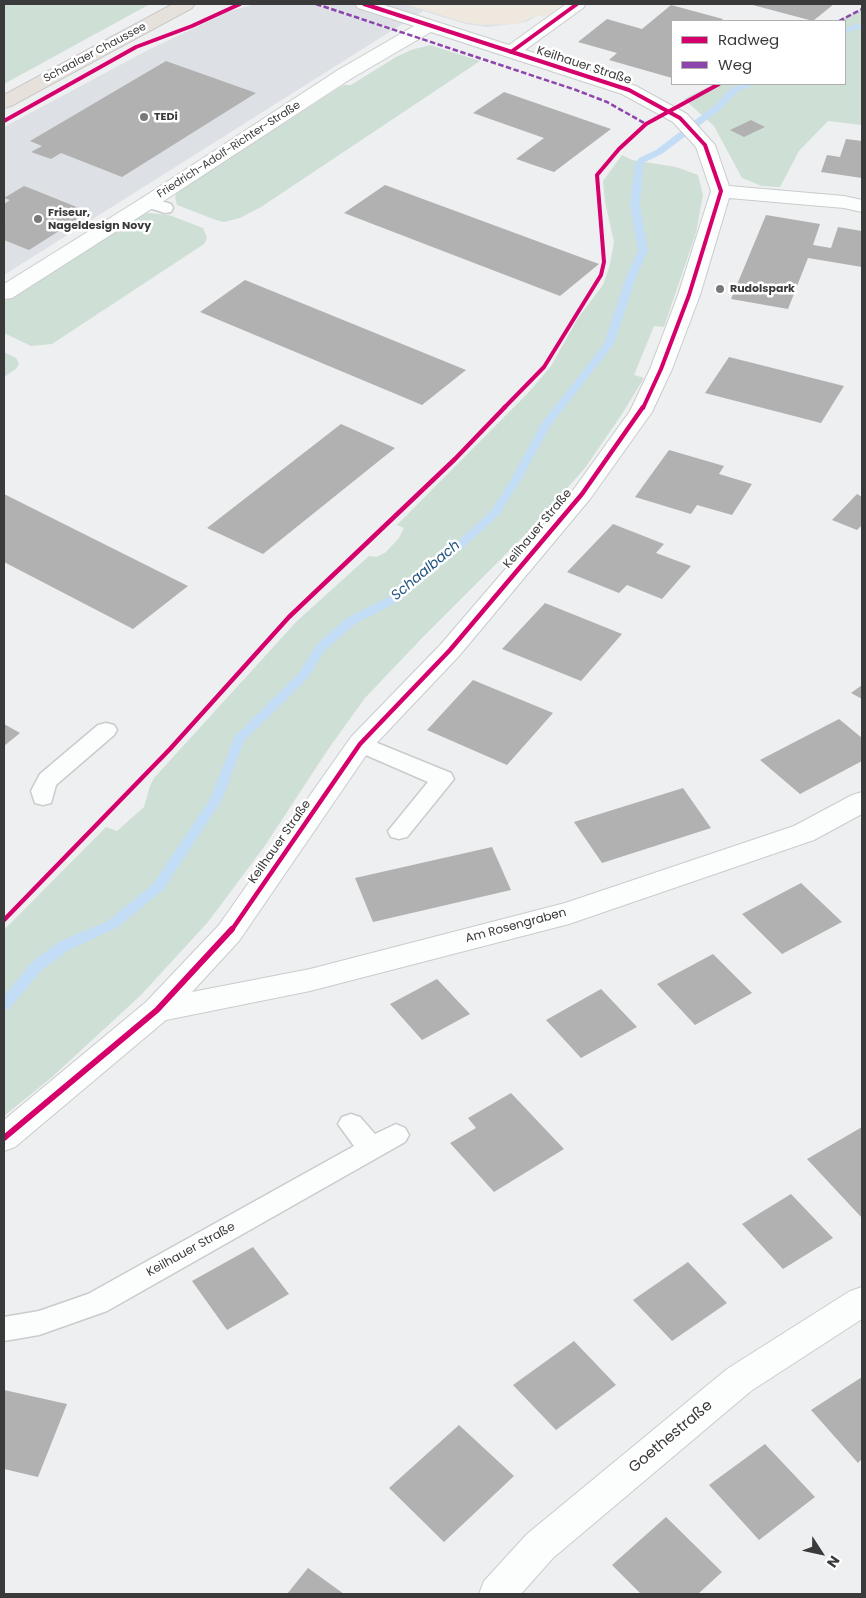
<!DOCTYPE html>
<html>
<head>
<meta charset="utf-8">
<style>
  body { margin:0 }
  #map { position:relative; width:866px; height:1598px; overflow:hidden; background:#eeeff0; font-family:Poppins,sans-serif }
  canvas { display:block }
  .frame { position:absolute; inset:0; border:5px solid #3a3a3b; pointer-events:none }
  .legend { position:absolute; left:671px; top:20px; width:175px; height:65px; box-sizing:border-box; background:#fff; border:1px solid #b0b0b1; margin:0; padding:6px 9px; list-style:none; font-size:15px; color:#3a3a3b }
  .legend li { display:flex; align-items:center; gap:10px; height:25px }
  .legend b { width:25px; border:1px solid #b0b0b1 }
  .north { position:absolute; left:796px; top:1528px; width:50px; height:50px; -webkit-text-stroke:4px #fff; paint-order:stroke; rotate:125deg; font-size:14px; font-weight:700; line-height:20px; text-align:center; color:#3a3a3b }
  .north::after { content:''; display:block; margin:auto; width:18px; height:22px; background:#3a3a3b; clip-path:polygon(50% 0,100% 100%,50% 72%,0 100%) }
</style>
</head>
<body>
<div id="map">
<canvas width="866" height="1598"></canvas>
<div class="frame"></div>
<ul class="legend">
<li><b style="height:6px;background:#d6006c"></b>Radweg</li>
<li><b style="height:6px;background:#8e44ad"></b>Weg</li>
</ul>
<div class="north">N</div>
</div>
<script>
const context = document.querySelector('canvas').getContext('2d');
context.lineJoin = 'round';
function paint(path, color) {
  context.fillStyle = color;
  context.fill(path, 'evenodd');
}
function poly(rows) {
  const path = new Path2D();
  for (const r of rows) {
    path.moveTo(r[0], r[1]);
    for (let i = 2; i < r.length; i += 2) path.lineTo(r[i], r[i + 1]);
  }
  return path;
}
function stroke(path, color, width, dash) {
  context.strokeStyle = color;
  context.lineWidth = width;
  context.lineCap = dash ? 'butt' : 'round';
  context.setLineDash(dash || []);
  context.stroke(path);
}
function drawText(font, color, halo, rows, align = 'center') {
  context.font = font + ' Poppins,sans-serif';
  context.lineWidth = 5;
  context.setLineDash([]);
  context.textBaseline = 'middle';
  context.strokeStyle = halo;
  context.fillStyle = color;
  for (const [text, x, y, turn = 0] of rows) {
    context.save();
    context.translate(x, y);
    context.rotate((+turn || 0) * Math.PI / 180);
    context.textAlign = isNaN(turn) ? turn : align;
    if (halo) context.strokeText(text, 0, 0);
    context.fillText(text, 0, 0);
    context.restore();
  }
}
const built = poly([
  [255,4,562,4,544,17,538,15,526,22,488,27,466,24,423,11,4,275,4,127,148,50,228,12]
]);
const industrial = poly([
  [405,4,562,4,544,17,537,15,518,24,482,25,463,22]
]);
const green = poly([
  [4,4,150,4,4,84],
  [862,9,862,125,828,121,799,151,780,187,762,186,742,178,714,126,684,99,714,84,845,84,845,21,837,21],
  [430,45,480,61,261,207,240,218,224,222,216,220,177,205,175,197,178,191,328,95,344,85,351,85,396,57,411,50],
  [622,155,632,160,676,167,698,175,703,195,696,233,664,327,654,326,634,375,644,378,622,414,585,468,529,531,422,638,365,698,329,748,264,847,208,922,141,995,52,1077,4,1116,4,930,106,827,117,831,144,807,150,786,154,778,297,621,369,556,377,557,386,552,399,538,404,528,397,525,529,392,551,366,578,318,603,285,610,264,614,242,605,202,603,181],
  [148,213,169,215,203,228,207,238,204,244,52,344,31,346,4,333,4,301,139,216],
  [4,352,16,358,19,363,16,369,4,377]
]);
const stream = poly([
  [862,23,862,28,845,33,845,28,862,23],
  [744,84,756,84,737,92,721,109,662,154,645,162,643,165,640,205,648,251,636,277,614,344,551,425,522,478,499,515,465,546,396,603,355,624,325,650,307,679,244,741,222,800,163,890,118,927,69,950,42,970,9,1009,4,1010,4,996,32,962,59,942,108,921,153,884,210,799,235,736,299,673,317,644,347,618,388,597,457,542,491,511,512,478,541,424,604,344,626,277,638,251,630,205,635,165,639,158,656,150,715,105,731,88,744,84]
]);
const building = poly([
  [749,4,834,4,813,21],
  [671,5,723,19,721,21,672,21,672,78,609,60,617,53,578,42,607,19,642,29],
  [166,61,256,93,122,177,61,153,51,159,31,152,42,146,30,141],
  [504,92,611,129,554,172,516,159,544,138,473,113],
  [751,120,765,127,744,137,730,130],
  [846,139,862,141,862,178,821,172,827,155,840,157],
  [385,185,599,264,560,296,344,213],
  [24,186,32,189,89,212,29,250,4,240,4,217,6,216,4,215,4,204,10,200,4,198],
  [766,215,820,224,813,245,831,248,838,227,862,231,862,267,808,258,788,309,731,299],
  [245,280,466,370,422,405,200,312],
  [729,357,844,386,821,423,705,393],
  [341,424,395,448,263,554,207,528],
  [669,450,724,466,719,474,752,484,732,515,697,505,691,514,635,497],
  [4,494,188,586,133,629,4,562],
  [857,494,862,497,862,525,857,530,832,520],
  [613,524,664,544,656,553,691,566,662,599,627,585,619,593,567,572],
  [545,603,622,634,581,681,502,649],
  [473,680,553,713,507,765,427,730],
  [862,685,862,699,851,693],
  [839,719,862,738,862,761,800,794,760,760],
  [4,724,20,733,4,746],
  [683,788,711,828,602,863,574,822],
  [492,847,511,890,373,922,355,878],
  [801,883,842,922,782,954,742,914],
  [713,954,752,993,695,1025,657,984],
  [437,979,470,1014,422,1040,390,1004],
  [601,989,637,1027,581,1058,546,1020],
  [511,1093,564,1149,494,1192,450,1143,476,1128,468,1118],
  [862,1127,862,1218,807,1159],
  [791,1194,833,1238,783,1269,742,1224],
  [253,1247,289,1294,227,1330,192,1281],
  [688,1262,727,1303,672,1341,633,1300],
  [574,1341,616,1385,556,1430,513,1385],
  [862,1377,862,1459,858,1463,811,1410],
  [4,1390,67,1404,38,1477,4,1469],
  [459,1425,514,1476,444,1542,389,1488],
  [765,1444,815,1497,759,1540,709,1485],
  [666,1517,722,1572,698,1594,641,1594,612,1565],
  [308,1568,344,1594,287,1594]
]);
const lane = poly([
  [149,197,171,204,173,208,171,212,165,213,143,206,141,202,143,198,149,197],
  [106,723,114,725,117,730,114,735,56,785,51,803,43,805,35,803,31,791,40,774,98,725,106,723],
  [360,736,451,773,454,779,407,837,399,839,391,837,388,831,428,782,352,749,349,744,352,739,360,736],
  [351,1114,360,1117,375,1134,396,1124,405,1128,409,1135,405,1142,107,1311,39,1335,4,1341,4,1317,39,1311,88,1294,354,1146,338,1124,342,1117,351,1114]
]);
const street = poly([
  [355,4,381,4,509,45,566,4,586,4,583,8,525,50,636,86,687,114,715,145,729,186,844,196,862,200,862,212,844,208,729,198,700,295,672,369,652,412,590,499,459,656,369,751,239,941,192,992,310,969,565,903,794,826,852,795,862,792,862,814,814,840,569,924,310,991,166,1020,15,1147,4,1151,4,1120,146,1002,219,925,351,737,441,644,574,489,630,411,650,369,678,295,711,191,696,147,673,122,622,94,431,32,352,78,156,206,12,298,4,299,4,284,142,198,338,70,414,26,358,8,355,4],
  [862,1287,862,1319,751,1391,553,1558,521,1594,479,1594,484,1581,527,1534,727,1369,850,1291,862,1287]
]);
const primary = poly([
  [173,4,195,4,192,8,11,106,4,108,4,95,173,4]
]);
const quiet = poly([
  [316,4,576,90,607,102,646,124],
  [839,21,862,9]
]);
const cyclewayFar2 = poly([
  [364,4,629,90,680,118,705,145,721,191,689,295,661,369,643,408],
  [511,52,577,4],
  [4,121,136,47,192,26,240,4],
  [504,408,544,367,601,275,604,262,597,175,619,149,646,124,719,84]
]);
const cyclewayFar1 = poly([
  [4,920,170,749,289,617,455,459,505,407],
  [231,931,360,744,450,650,582,494,643,407]
]);
const cycleway = poly([
  [4,1138,157,1010,232,929]
]);
const markers = [
  [144,117,5,"#79797a"],
  [38,219,5,"#79797a"],
  [720,289,5,"#79797a"]
];
const farStreetnames = [
  ["Schaalaer Chaussee",95,53,-28],
  ["Friedrich-Adolf-Richter-Straße",229,150,-33]
];
const farPoinames = [
  ["TEDi",154,117],
  ["Friseur,",48,213],
  ["Nageldesign Novy",48,226],
  ["Rudolspark",730,289]
];
const streetNames = [
  ["Keilhauer Straße",584,66,18],
  ["Keilhauer Straße",538,529,-50],
  ["Keilhauer Straße",280,842,-55],
  ["Am Rosengraben",516,926,-15],
  ["Keilhauer Straße",191,1250,-29]
];
const waterNames = [
  ["Schaalbach",426,571,-40]
];
const nearStreetnames = [
  ["Goethestraße",671,1437,-40]
];
paint(built, '#dde1e6');
paint(industrial, '#eee8de');
paint(green, '#cedfd6');
paint(stream, '#c4ddf6');
paint(building, '#b1b1b1');
stroke(lane, '#cacbcc', 3);
stroke(street, '#cacbcc', 2);
stroke(primary, '#cacacb', 2);
paint(lane, '#fcfdfd');
paint(street, '#fcfdfd');
paint(primary, '#e6e1db');
stroke(quiet, '#8e44ad', 2.5, [5.5, 2.5]);
stroke(cyclewayFar2, '#d6006c', 4);
stroke(cyclewayFar1, '#d6006c', 4.5);
stroke(cycleway, '#d6006c', 6);
for (const [x, y, r, color] of markers) {
  const dot = new Path2D();
  dot.arc(x, y, r, 0, 2 * Math.PI);
  context.fillStyle = color;
  context.fill(dot);
  stroke(dot, '#fff', 2);
}
drawText('11px', '#3a3a3b', '#fff', farStreetnames);
drawText('bold 11px', '#3a3a3b', '#fff', farPoinames, 'left');
drawText('12px', '#3a3a3b', '#fff', streetNames);
drawText('italic 14px', '#245783', '#fff', waterNames);
drawText('15px', '#3a3a3b', '#fff', nearStreetnames);
</script>
</body>
</html>
